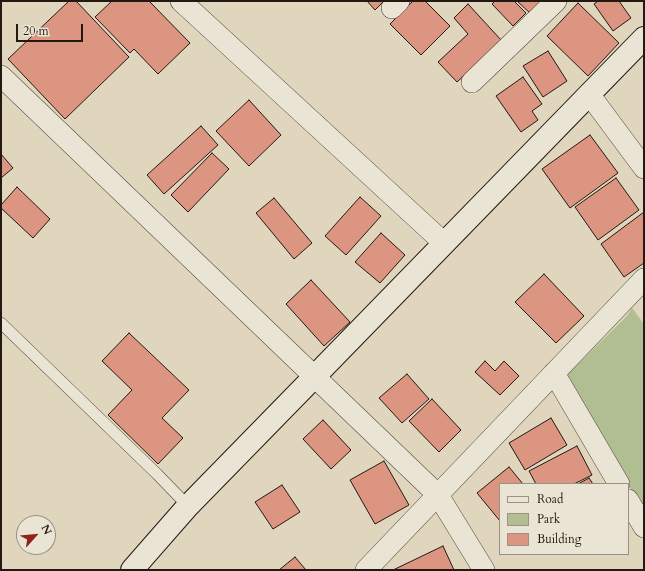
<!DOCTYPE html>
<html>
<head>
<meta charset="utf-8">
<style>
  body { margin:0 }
  #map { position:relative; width:645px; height:571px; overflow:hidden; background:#dfd6bd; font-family:Cardo,serif }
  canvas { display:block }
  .frame { position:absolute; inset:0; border:2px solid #241813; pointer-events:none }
  .legend { position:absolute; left:499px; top:483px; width:130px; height:72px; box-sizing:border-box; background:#eae4d4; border:1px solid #9b9287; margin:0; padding:5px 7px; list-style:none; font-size:12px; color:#241813 }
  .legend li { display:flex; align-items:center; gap:8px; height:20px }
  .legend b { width:20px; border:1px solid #9b9287 }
  .north { position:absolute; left:16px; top:515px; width:40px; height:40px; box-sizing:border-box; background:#eae4d4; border:1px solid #9b9287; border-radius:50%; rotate:63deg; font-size:11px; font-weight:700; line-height:16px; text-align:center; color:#241813 }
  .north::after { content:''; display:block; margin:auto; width:14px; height:18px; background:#8f2418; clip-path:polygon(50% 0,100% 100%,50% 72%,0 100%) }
  .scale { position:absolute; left:16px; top:24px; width:67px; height:18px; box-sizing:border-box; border:2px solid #241813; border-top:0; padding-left:5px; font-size:12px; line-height:14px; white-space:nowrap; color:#241813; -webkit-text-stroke:3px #eae4d4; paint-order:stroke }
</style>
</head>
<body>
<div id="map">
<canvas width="645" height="571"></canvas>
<div class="frame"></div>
<ul class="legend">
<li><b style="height:5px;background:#eae4d4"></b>Road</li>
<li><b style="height:11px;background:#b1be92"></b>Park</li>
<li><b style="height:11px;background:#dc9581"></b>Building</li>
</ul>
<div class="north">N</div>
<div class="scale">20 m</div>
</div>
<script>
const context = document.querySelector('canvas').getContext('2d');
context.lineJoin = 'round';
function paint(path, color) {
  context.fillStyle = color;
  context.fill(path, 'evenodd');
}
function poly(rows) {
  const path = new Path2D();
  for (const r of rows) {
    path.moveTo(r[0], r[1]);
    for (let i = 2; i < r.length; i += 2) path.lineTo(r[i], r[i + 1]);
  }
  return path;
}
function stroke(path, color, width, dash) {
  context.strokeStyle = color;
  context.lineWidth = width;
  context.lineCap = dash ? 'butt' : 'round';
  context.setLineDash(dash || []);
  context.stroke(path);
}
const green = poly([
  [632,308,644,324,644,511,565,377,627,316]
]);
const building = poly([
  [69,1,76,1,129,57,65,119,8,59,69,1],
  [112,1,149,1,190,43,158,74,134,49,130,53,95,17,112,1],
  [367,1,384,1,375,10,367,1],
  [413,1,425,1,450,26,421,55,390,24,413,1],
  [495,1,514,1,526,13,513,26,492,4,495,1],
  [517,1,543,1,531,14,517,1],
  [598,1,619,1,631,18,613,31,594,4,598,1],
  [578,3,619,43,588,76,547,36,578,3],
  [468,4,502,41,457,82,438,62,468,34,454,18,468,4],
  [548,51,567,81,543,97,523,66,548,51],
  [523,77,542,104,532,111,538,120,521,132,496,96,523,77],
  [249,100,281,135,249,166,216,131,249,100],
  [201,126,218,145,164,194,147,175,201,126],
  [590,135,618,173,570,208,542,169,590,135],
  [212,153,229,169,188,212,171,195,212,153],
  [1,154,13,168,1,178,1,154],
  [616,178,639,210,598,240,575,207,616,178],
  [17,187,50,219,33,238,1,208,1,205,17,187],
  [360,197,381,216,346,255,325,236,360,197],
  [274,198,312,243,294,259,256,213,274,198],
  [644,212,644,263,624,277,601,244,644,212],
  [381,233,405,255,380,283,355,262,381,233],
  [544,274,584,316,556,343,515,302,544,274],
  [311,280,350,322,324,346,286,304,311,280],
  [129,333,189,390,162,418,183,438,158,464,108,415,132,390,102,361,129,333],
  [485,361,495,371,504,361,519,376,500,395,475,372,485,361],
  [407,374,429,399,402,423,379,398,407,374],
  [432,399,461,430,439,452,409,421,432,399],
  [551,418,567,445,525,470,509,443,551,418],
  [323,420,351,450,331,469,303,439,323,420],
  [577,446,592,475,574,484,536,484,529,471,577,446],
  [384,461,409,505,375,524,350,480,384,461],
  [509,467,523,484,500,484,500,521,477,493,509,467],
  [589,478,593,484,578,484,589,478],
  [282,485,300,512,273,529,255,502,282,485],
  [443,546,454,570,393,570,443,546],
  [295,557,306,570,279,570,295,557]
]);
const lane = poly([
  [1,323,157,474,188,506]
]);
const street = poly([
  [181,1,444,243],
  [392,8,399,1],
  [1,76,438,495,484,570],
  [472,82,556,1],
  [589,94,644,168],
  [554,373,619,484],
  [628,500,644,527],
  [366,570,644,279]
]);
const secondary = poly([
  [132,570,188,506,315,376,644,38]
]);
paint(green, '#b1be92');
paint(building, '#dc9581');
stroke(building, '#241813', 1);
stroke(lane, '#53483e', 12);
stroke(street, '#53483e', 22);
stroke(secondary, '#241813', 24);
stroke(lane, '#eae4d4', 11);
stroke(street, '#eae4d4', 21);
stroke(secondary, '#eae4d4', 22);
</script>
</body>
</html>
